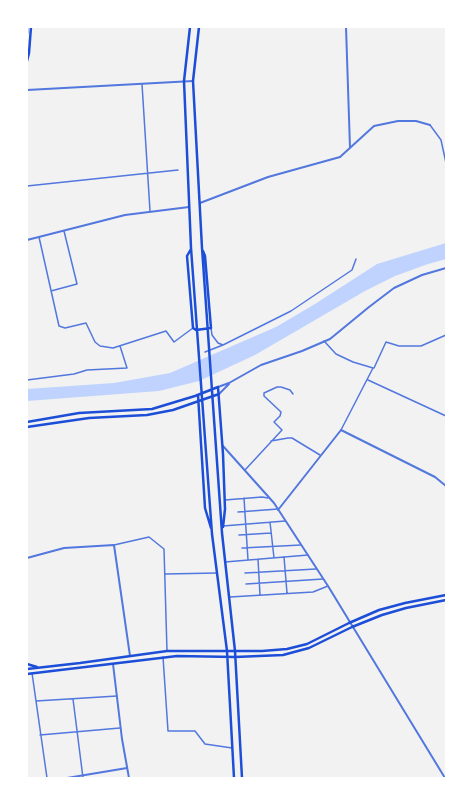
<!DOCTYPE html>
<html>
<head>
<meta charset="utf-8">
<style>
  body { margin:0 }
  #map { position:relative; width:473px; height:805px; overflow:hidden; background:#f2f2f2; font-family:Overpass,sans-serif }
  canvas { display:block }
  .frame { position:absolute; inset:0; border:28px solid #fff; pointer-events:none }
</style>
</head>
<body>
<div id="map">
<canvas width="473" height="805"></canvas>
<div class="frame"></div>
</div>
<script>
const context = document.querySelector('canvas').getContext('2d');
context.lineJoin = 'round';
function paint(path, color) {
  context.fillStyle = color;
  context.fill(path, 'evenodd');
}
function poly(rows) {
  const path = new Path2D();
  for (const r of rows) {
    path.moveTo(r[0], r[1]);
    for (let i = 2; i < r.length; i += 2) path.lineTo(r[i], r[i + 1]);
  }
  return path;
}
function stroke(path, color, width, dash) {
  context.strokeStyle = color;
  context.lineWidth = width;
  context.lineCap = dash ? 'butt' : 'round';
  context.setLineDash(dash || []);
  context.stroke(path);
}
const water = poly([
  [446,243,446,259,428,264,395,276,365,291,255,355,199,381,159,391,27,401,27,389,114,383,170,373,276,327,315,304,377,264]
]);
const minor = poly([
  [142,84,150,211],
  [430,125,441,140,446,163],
  [27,186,178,170],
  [39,237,59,326,65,328,86,323,95,342,100,346,113,348,166,331,174,342,193,328],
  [51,291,77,284,64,231],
  [211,328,212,335,218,343,223,345],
  [324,341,336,354,353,362,373,368,341,430],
  [205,352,223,345,291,311,352,270,356,259],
  [374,368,386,342,399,346,421,346,446,335],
  [27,380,74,374,87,370,127,368,120,346],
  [368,380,446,416],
  [271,441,288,438,292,438,320,455],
  [245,470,282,430,274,422,280,416,281,412,264,396,264,393,277,387,281,387,290,390,293,394],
  [244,498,248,560],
  [225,500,262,497,268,498],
  [238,512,278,509],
  [270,522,274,558],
  [223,526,285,521],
  [239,535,271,533],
  [114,545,149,537,164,549,167,651],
  [242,548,301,545],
  [284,557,287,593],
  [258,559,260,595],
  [225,562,308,555],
  [245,573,316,569],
  [165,574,217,573],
  [246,584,323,579],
  [230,597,313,592,328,586],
  [163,657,168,731,195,731,205,744,232,748],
  [32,673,47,778],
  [73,699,83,778],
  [36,701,117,696],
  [40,735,120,728]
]);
const tertiary = poly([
  [346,27,350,148],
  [27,90,193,81],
  [200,203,268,177,340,157,374,126,398,121,416,121,430,125],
  [27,240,125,215,189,207],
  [218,387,229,383,261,365,302,351,330,339,369,307,394,288,422,275,446,268],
  [219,394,229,384],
  [223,446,274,503,328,586,445,778],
  [278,510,341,430,435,477,446,486],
  [27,558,64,548,114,545,130,656],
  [113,664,122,739,129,778],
  [67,778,127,768]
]);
const secondary = poly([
  [190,27,184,81,191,248,212,534,227,651,234,778],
  [199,27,193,81,202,248,222,533,235,651,242,778],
  [27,33,27,27],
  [27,61,29,53,31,27],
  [191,249,187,256,193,328,196,330,211,328,205,256,203,251],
  [198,395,205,508,211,528],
  [27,422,79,413,152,409,195,396,218,387,223,454,225,509,223,527],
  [27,427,89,418,147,415,173,410,219,394],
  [27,664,37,667],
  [27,669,80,663,167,651,262,651,287,649,307,644,349,623,379,610,405,603,446,595],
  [27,674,177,656,235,657,283,655,309,648,352,627,382,615,406,608,446,600]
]);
paint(water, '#bfd3fe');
stroke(minor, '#5277de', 1.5);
stroke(tertiary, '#5277de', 2);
stroke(secondary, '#1d4ed8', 2.5);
</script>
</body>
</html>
